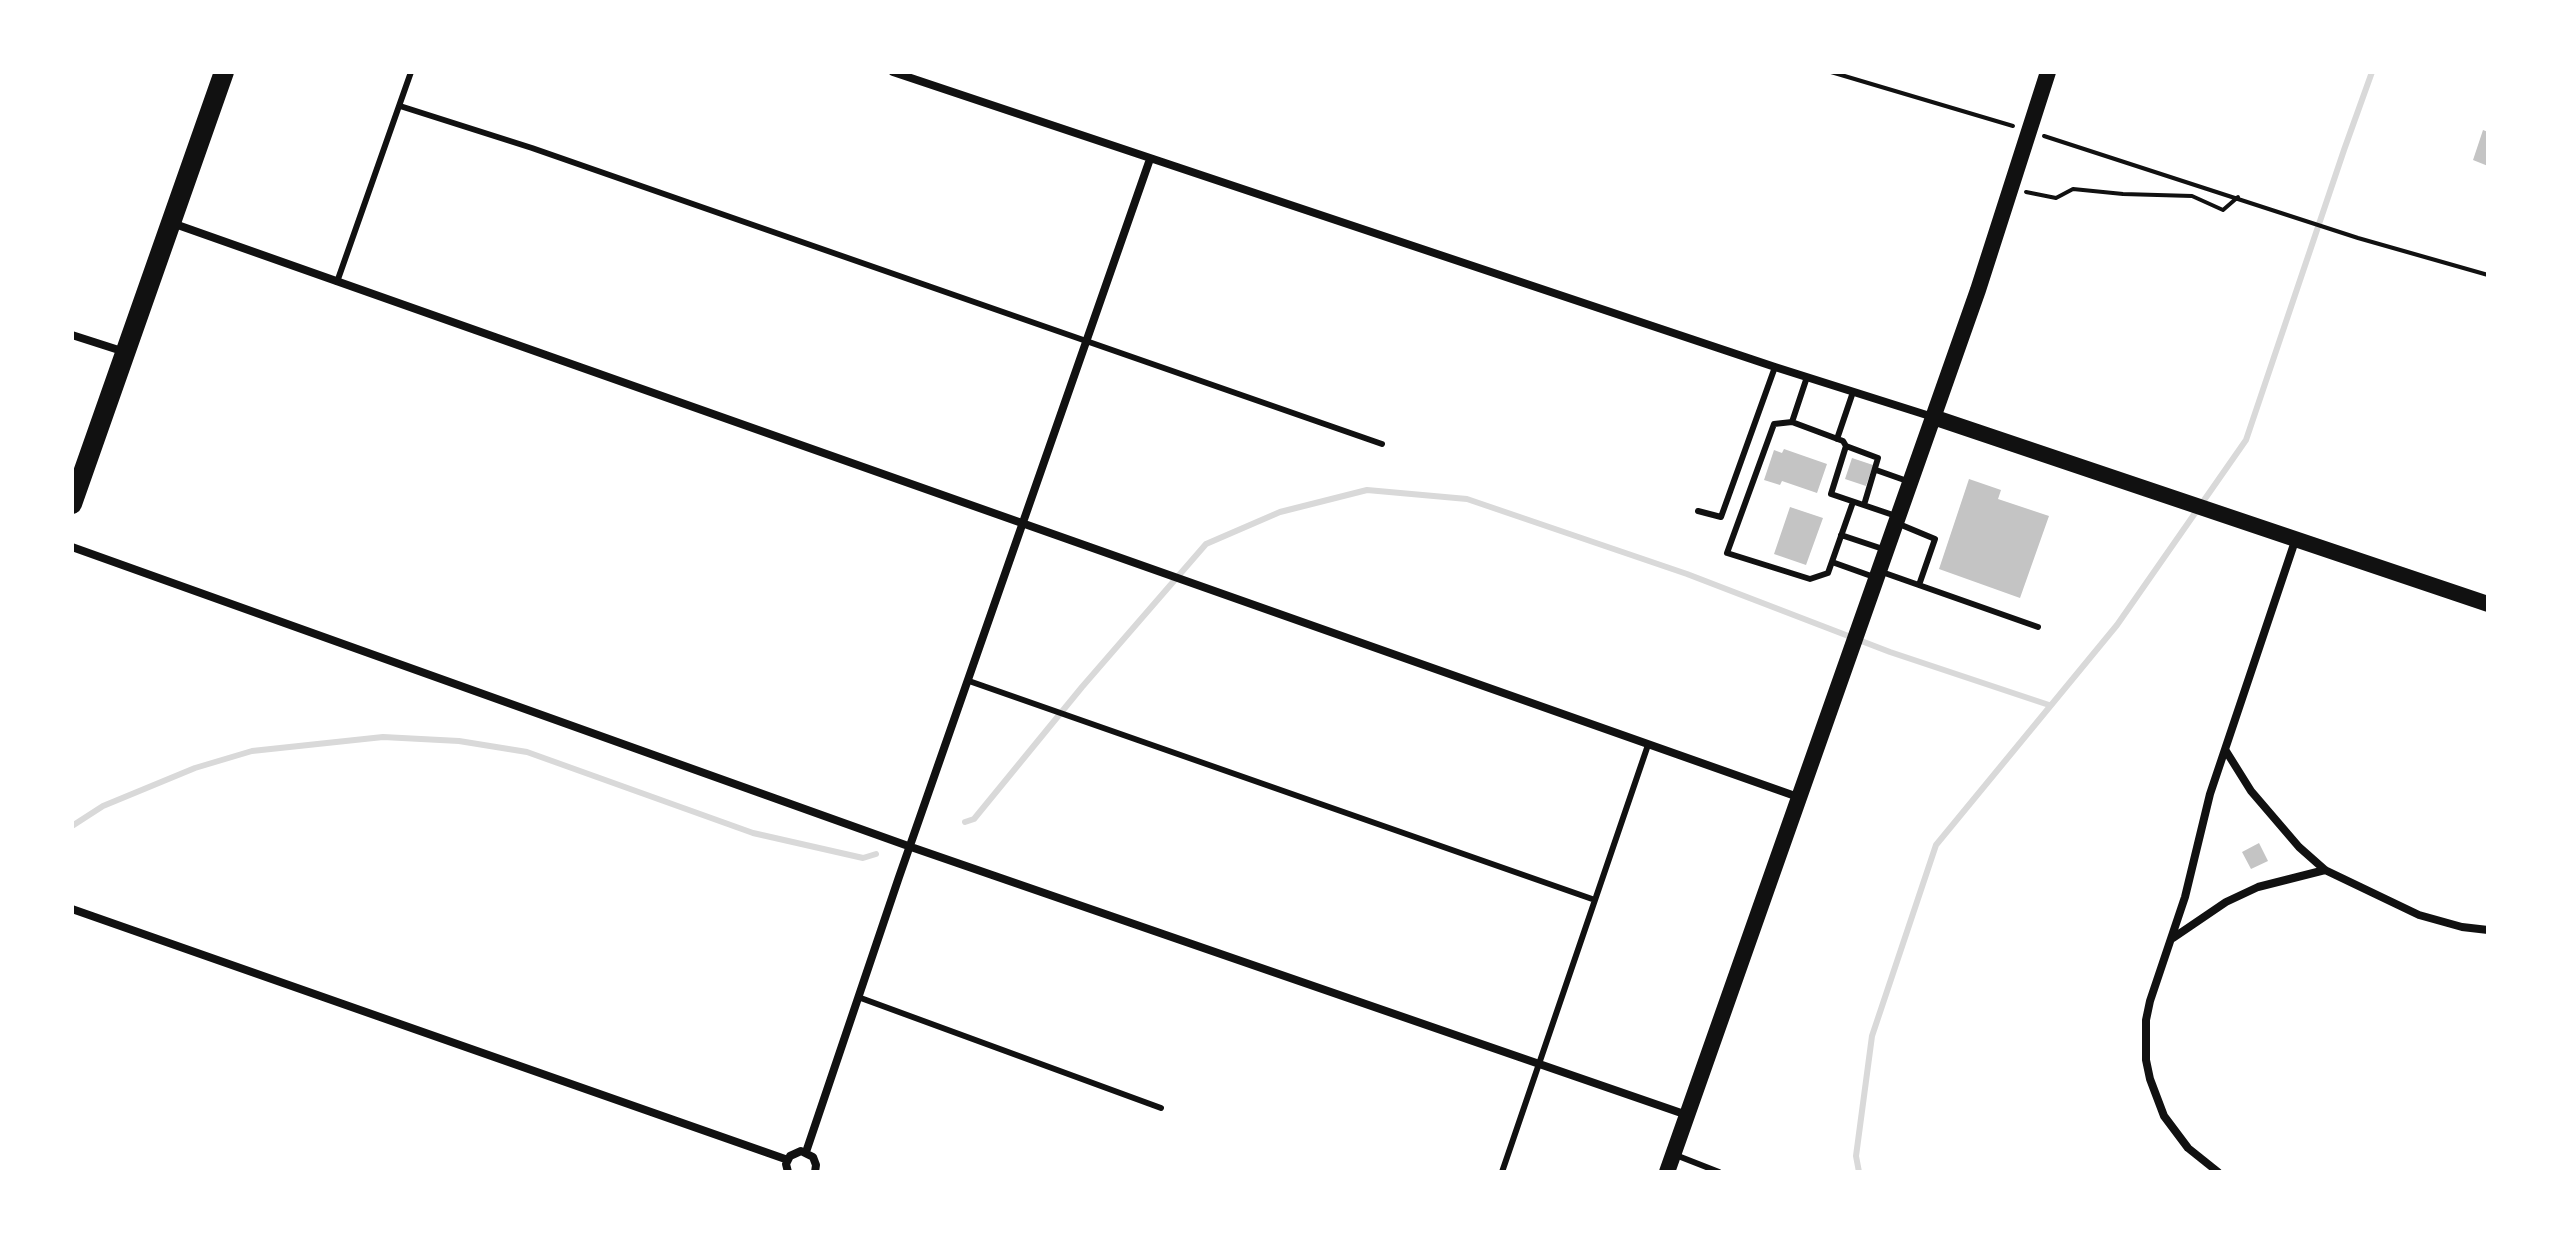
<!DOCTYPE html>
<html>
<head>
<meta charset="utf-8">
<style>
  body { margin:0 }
  #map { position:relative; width:2560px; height:1244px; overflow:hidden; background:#fff; font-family:Figtree,sans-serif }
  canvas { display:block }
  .frame { position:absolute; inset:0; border:74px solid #fff; pointer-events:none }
</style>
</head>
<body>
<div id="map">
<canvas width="2560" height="1244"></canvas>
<div class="frame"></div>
</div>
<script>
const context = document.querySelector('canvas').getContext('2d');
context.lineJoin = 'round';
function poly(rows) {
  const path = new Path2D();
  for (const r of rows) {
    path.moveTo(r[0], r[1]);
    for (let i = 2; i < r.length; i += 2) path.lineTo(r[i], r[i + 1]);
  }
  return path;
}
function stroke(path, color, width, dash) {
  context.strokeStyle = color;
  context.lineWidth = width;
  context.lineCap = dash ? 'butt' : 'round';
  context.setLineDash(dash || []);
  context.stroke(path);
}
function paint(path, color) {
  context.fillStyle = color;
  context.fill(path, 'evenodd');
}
const stream = poly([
  [965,822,974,819,1082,687,1206,544,1280,512,1367,490,1467,499,1687,574,1890,652,2049,705],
  [72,826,103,806,195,768,252,751,383,737,459,741,527,752,753,833,863,858,876,854],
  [1859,1172,1856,1156,1872,1036,1936,845,2117,625,2246,440,2344,150,2372,72]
]);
const building = poly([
  [2483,130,2488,132,2488,166,2473,160],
  [1784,449,1827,464,1817,493,1782,481,1780,485,1764,480,1774,450,1782,453],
  [1852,458,1873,465,1866,486,1845,479],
  [1969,479,2001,490,1998,499,2049,516,2020,598,1939,569],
  [1790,507,1823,518,1806,565,1774,554],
  [2259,843,2268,861,2251,869,2242,852]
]);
const path = poly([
  [1831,72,2013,126],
  [2044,136,2358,238,2488,275],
  [2026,192,2056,198,2073,189,2123,194,2192,196,2223,210,2238,197]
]);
const service = poly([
  [400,106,532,148,1382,444],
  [337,282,411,72],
  [1807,377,1792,422,1843,441,1846,446,1831,494,1896,516],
  [1792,422,1774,424,1727,553,1810,579,1828,573,1853,502],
  [1837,439,1853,392],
  [1846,446,1878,458,1864,505],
  [1876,470,1910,482],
  [1698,511,1721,517,1775,367],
  [1899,524,1935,539,1919,585],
  [1841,535,1883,549],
  [1832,562,1874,577],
  [1879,571,2038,627],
  [969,681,1595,900],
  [858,997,1161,1108],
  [1673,1154,1719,1172],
  [1502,1172,1648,745]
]);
const minor = poly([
  [893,72,1775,367,1933,417],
  [172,223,1798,797],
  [72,335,125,352],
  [72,547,911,847,1687,1115],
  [2226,751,2251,791,2299,847,2325,870,2419,915,2462,927,2488,930],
  [72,909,788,1160],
  [2173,938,2226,902,2258,887,2325,870],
  [806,1152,899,877,1150,159],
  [788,1172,786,1164,790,1156,801,1151,813,1157,816,1165,815,1172],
  [2218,1172,2188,1148,2164,1116,2150,1079,2146,1060,2146,1020,2150,1001,2185,897,2210,794,2295,541]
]);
const secondary = poly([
  [1933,417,2488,604],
  [1667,1172,1978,290,2048,72]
]);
const primary = poly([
  [72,504,224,72]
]);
stroke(stream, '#d9d9d9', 6);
paint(building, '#c4c4c4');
stroke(path, '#111', 4);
stroke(service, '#111', 6);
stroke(minor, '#111', 8);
stroke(secondary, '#111', 16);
stroke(primary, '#111', 20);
</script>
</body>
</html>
